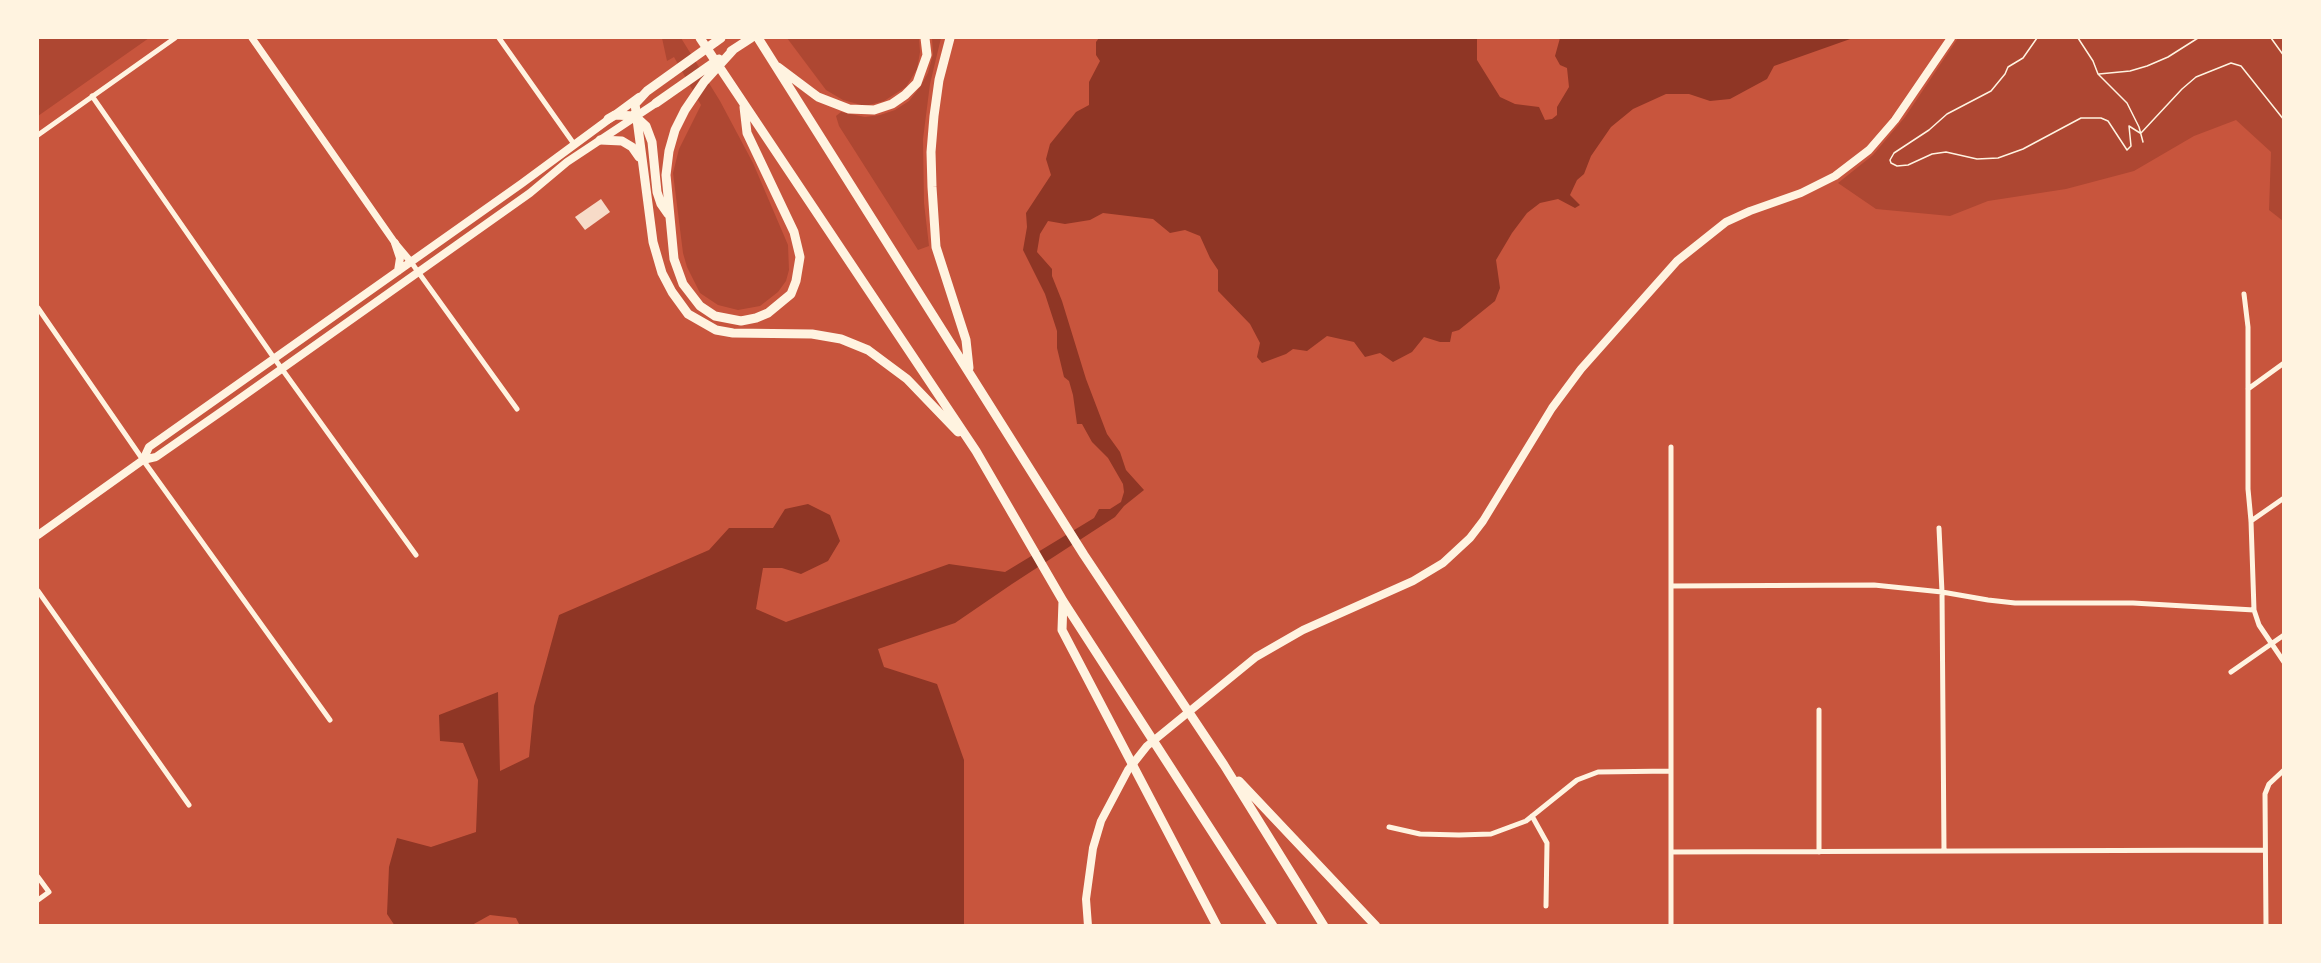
<!DOCTYPE html>
<html>
<head>
<meta charset="utf-8">
<style>
  body { margin:0 }
  #map { position:relative; width:2321px; height:963px; overflow:hidden; background:#c8553d; font-family:"Roboto Condensed",sans-serif }
  canvas { display:block }
  .frame { position:absolute; inset:0; border:39px solid #fff3e0; pointer-events:none }
</style>
</head>
<body>
<div id="map">
<canvas width="2321" height="963"></canvas>
<div class="frame"></div>
</div>
<script>
const context = document.querySelector('canvas').getContext('2d');
context.lineJoin = 'round';
function paint(path, color) {
  context.fillStyle = color;
  context.fill(path, 'evenodd');
}
function poly(rows) {
  const path = new Path2D();
  for (const r of rows) {
    path.moveTo(r[0], r[1]);
    for (let i = 2; i < r.length; i += 2) path.lineTo(r[i], r[i + 1]);
  }
  return path;
}
function stroke(path, color, width, dash) {
  context.strokeStyle = color;
  context.lineWidth = width;
  context.lineCap = dash ? 'butt' : 'round';
  context.setLineDash(dash || []);
  context.stroke(path);
}
const green = poly([
  [38,38,149,38,38,116],
  [662,38,681,38,720,101,753,163,788,245,789,270,786,281,778,292,760,306,738,310,718,305,700,293,687,267,683,253,673,173,679,149,701,105,674,57,667,61],
  [787,38,919,38,920,52,917,69,906,87,884,101,865,106,843,100,826,90],
  [932,38,941,38,930,84,923,139,924,203,929,246,918,250,839,126,836,116,841,112,865,117,880,115,895,110,909,101,920,87,928,73,933,54],
  [1958,38,2283,38,2283,221,2269,210,2271,152,2236,120,2194,136,2134,171,2066,189,1988,201,1950,216,1876,209,1838,183,1873,155,1905,117]
]);
const water = poly([
  [1099,38,1237,38,1255,39,1258,38,1477,38,1477,60,1500,97,1515,104,1539,107,1545,120,1552,119,1557,115,1557,107,1569,87,1567,68,1560,65,1555,56,1560,38,1853,38,1774,66,1767,79,1730,99,1710,101,1689,94,1666,94,1633,109,1611,127,1591,156,1584,174,1577,180,1570,195,1580,205,1575,208,1558,199,1540,203,1527,213,1512,233,1496,260,1500,288,1495,301,1459,330,1452,332,1450,342,1440,342,1424,337,1412,352,1393,362,1380,353,1365,357,1354,342,1327,336,1307,351,1293,349,1286,354,1262,363,1257,357,1260,343,1250,324,1218,291,1218,270,1210,258,1200,236,1185,230,1170,233,1153,219,1103,213,1090,220,1065,224,1048,221,1040,234,1037,252,1052,269,1052,276,1062,301,1086,379,1107,434,1120,452,1126,470,1144,490,1124,506,1115,517,1012,584,955,623,878,649,884,667,937,684,964,760,964,925,520,926,516,918,490,915,472,925,395,926,387,914,389,867,397,838,431,847,476,832,478,780,463,743,440,741,439,715,498,692,500,771,529,757,534,706,559,615,709,550,729,528,773,528,785,509,808,504,830,515,840,541,828,561,801,574,782,568,763,568,756,609,786,622,949,564,1005,572,1094,518,1099,509,1110,509,1121,502,1124,492,1123,484,1108,458,1092,442,1082,424,1077,424,1073,395,1069,381,1064,377,1057,348,1057,331,1045,294,1023,250,1027,227,1026,213,1051,175,1046,159,1050,144,1076,112,1089,105,1089,82,1100,61,1096,55,1096,42]
]);
const building = poly([
  [601,199,610,212,585,230,575,217]
]);
const path = poly([
  [2037,38,2023,58,2008,67,2005,74,1991,91,1947,114,1929,130,1894,153,1890,160,1891,163,1897,166,1908,165,1932,154,1946,152,1977,159,1998,158,2023,149,2081,118,2101,118,2108,121,2127,150,2131,146,2129,126,2140,133],
  [2078,38,2093,61,2098,74,2127,103,2139,127,2143,142],
  [2271,38,2284,56],
  [2099,74,2130,71,2147,66,2168,57,2198,38],
  [2141,133,2182,89,2196,77,2231,63,2241,66,2284,120]
]);
const minor = poly([
  [499,38,574,144],
  [92,96,274,358,416,555],
  [38,135,175,38],
  [411,262,517,409],
  [2244,294,2248,327,2248,489,2251,521,2254,610,2259,625,2284,662],
  [38,308,143,460,330,720],
  [2248,389,2284,363],
  [1671,447,1671,926],
  [2251,521,2284,498],
  [1939,528,1942,592,1944,851],
  [1671,586,1874,585,1942,592,1988,600,2015,603,2133,603,2254,610],
  [38,591,189,805],
  [2231,672,2284,635],
  [1819,710,1819,852],
  [1532,816,1547,843,1546,906],
  [1389,827,1420,834,1459,835,1491,834,1526,821,1577,780,1598,772,1671,771],
  [1671,852,2265,850],
  [38,877,49,892,38,900],
  [2266,926,2265,794,2269,784,2284,770]
]);
const tertiary = poly([
  [252,38,395,243,411,262]
]);
const secondary = poly([
  [395,243,400,258,398,271],
  [143,460,149,447,521,184,639,97],
  [38,535,143,460,156,457,225,409,530,193,567,162,656,103],
  [1088,926,1086,899,1093,848,1101,821,1128,770,1147,746,1256,657,1303,630,1413,581,1443,563,1470,538,1483,521,1552,408,1581,369,1677,261,1726,222,1750,211,1801,193,1835,176,1869,150,1895,120,1951,38]
]);
const motorway = poly([
  [700,38,976,451,1063,601,1273,926],
  [721,38,647,91,635,104,653,242,662,273,672,292,688,314,716,330,733,333,812,334,841,339,868,350,907,379,958,432],
  [758,38,1084,555,1224,765,1324,926],
  [950,38,939,80,934,116,931,152,932,187,936,247,966,340,969,368],
  [734,49,704,82,685,110,675,130,669,151,666,175,674,259,683,284,700,306,715,316,741,321,756,318,768,313,791,294,796,281,800,257,794,232,747,133,744,107],
  [731,51,751,38],
  [778,67,818,97,849,109,874,110,892,104,905,95,917,83,927,55,925,38],
  [656,103,719,59],
  [608,119,615,115,635,116,646,126,652,142,657,192,661,204,668,214],
  [600,140,622,141,632,147,639,157],
  [1063,601,1062,630,1217,926],
  [1239,781,1376,926]
]);
paint(green, '#ae4732');
paint(water, '#8f3625');
paint(building, '#f7dbc8');
stroke(path, '#fff3e0', 1.5);
stroke(minor, '#fff3e0', 5);
stroke(tertiary, '#fff3e0', 7);
stroke(secondary, '#fff3e0', 8);
stroke(motorway, '#fff3e0', 9);
</script>
</body>
</html>
